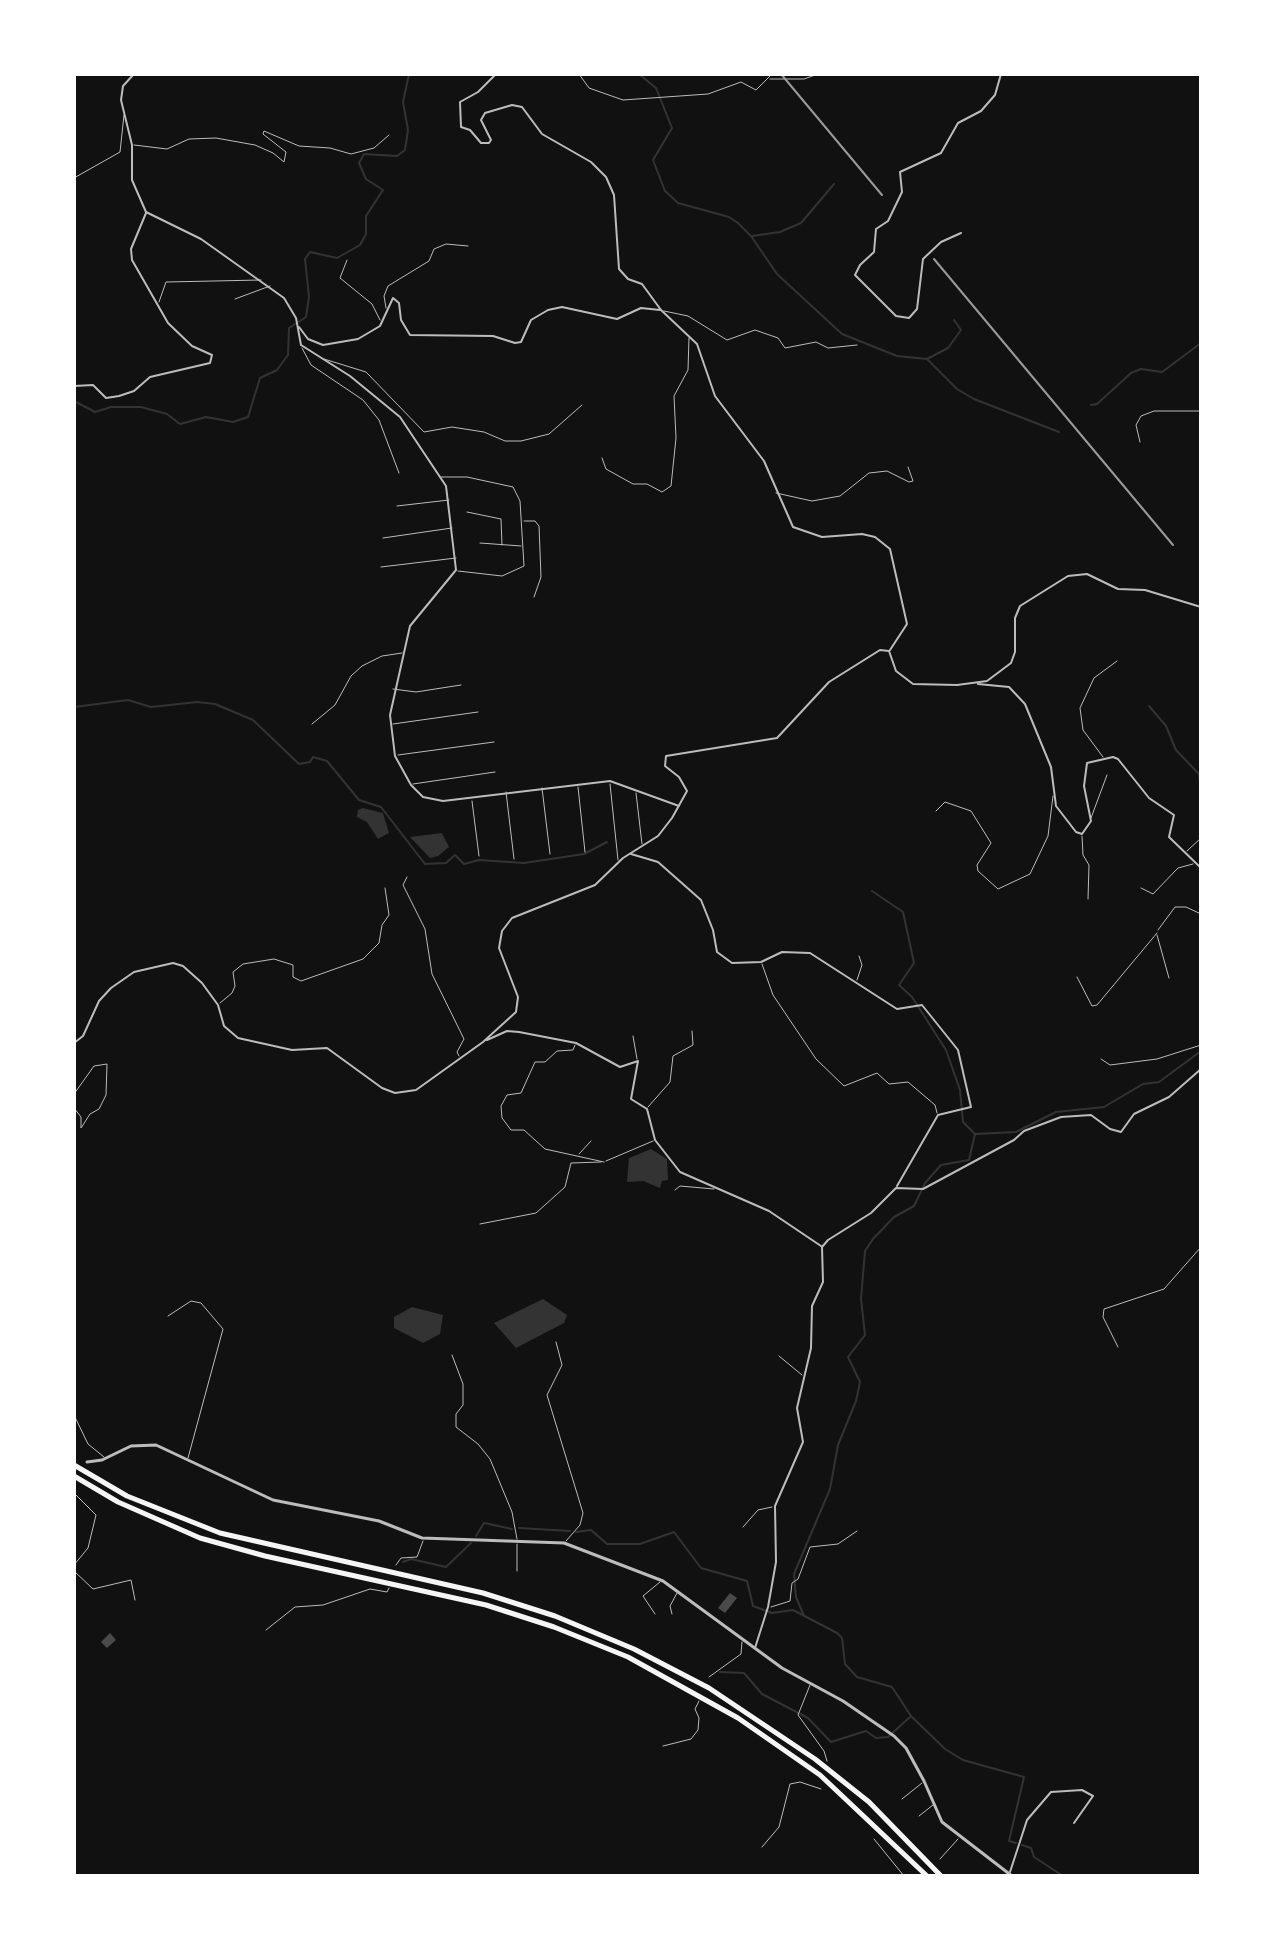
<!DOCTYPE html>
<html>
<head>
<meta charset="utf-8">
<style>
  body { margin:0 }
  #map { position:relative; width:1275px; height:1950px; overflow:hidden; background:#111; font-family:Inter,sans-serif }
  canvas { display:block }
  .frame { position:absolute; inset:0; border:76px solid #fff; pointer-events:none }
</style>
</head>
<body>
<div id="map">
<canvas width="1275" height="1950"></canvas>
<div class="frame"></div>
</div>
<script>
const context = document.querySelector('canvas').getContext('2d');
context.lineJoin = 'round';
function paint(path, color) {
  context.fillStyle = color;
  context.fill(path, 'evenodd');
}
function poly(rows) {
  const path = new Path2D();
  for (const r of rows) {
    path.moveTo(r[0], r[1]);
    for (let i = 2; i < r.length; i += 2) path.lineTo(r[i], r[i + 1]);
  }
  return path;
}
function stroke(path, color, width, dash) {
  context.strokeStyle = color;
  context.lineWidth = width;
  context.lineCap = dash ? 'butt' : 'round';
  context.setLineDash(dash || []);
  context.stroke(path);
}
const water = poly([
  [363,808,383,813,389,833,378,839,367,822,357,817,358,810],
  [442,833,449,847,438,856,430,858,410,837],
  [651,1149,667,1159,668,1180,662,1181,660,1188,643,1181,627,1182,629,1158],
  [543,1299,567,1315,564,1323,516,1348,494,1323],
  [412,1307,443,1315,440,1334,423,1343,394,1328,394,1317]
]);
const stream = poly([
  [639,74,656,88,672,128,653,160,665,191,678,203,729,217,738,223,751,236,777,274,842,334,897,356,927,359,957,389,974,399,1059,432],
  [752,236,780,232,801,223,834,184],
  [927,359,948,348,961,330,954,320],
  [74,401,95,412,111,407,141,407,167,414,180,424,206,417,233,422,248,417,260,378,277,370,288,355,289,328,306,317,309,297,305,259,310,252,337,258,360,245,366,234,366,216,383,190,366,179,359,163,364,154,397,156,405,150,408,130,403,102,409,74],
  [1091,405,1097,404,1131,373,1141,369,1162,372,1201,343],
  [1149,706,1166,726,1176,750,1199,774,1201,791],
  [74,707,128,700,151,707,197,702,215,704,253,720,299,764,310,762,313,757,327,761,359,800,381,807,425,864,446,863,455,855,464,864,479,860,524,863,584,854,607,842],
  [872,891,903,912,914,963,899,985,912,997,946,1050,960,1090,963,1122,975,1134],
  [519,1528,570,1531],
  [576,1532,591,1530,607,1544,640,1544,674,1532,701,1568,747,1581,753,1606,772,1613,793,1610,837,1633,842,1638,845,1664,857,1677,892,1687,911,1716,945,1749,963,1760,1024,1777,1009,1841,1016,1843],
  [476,1536,484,1523,512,1529],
  [403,1562,411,1559,446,1567,471,1543],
  [804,1616,796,1597,794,1574,830,1489,838,1445,856,1401,860,1382,848,1357,865,1335,861,1299,865,1251,873,1239,894,1217,914,1206,925,1183,941,1165,969,1160,975,1134,1016,1132,1056,1112,1104,1107,1143,1084,1159,1082,1201,1051],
  [720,1672,744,1673,762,1694,808,1718,831,1742,866,1731,876,1738,888,1737,910,1717],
  [1022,1845,1031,1848,1034,1857,1063,1876]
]);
const building = poly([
  [730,1593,737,1598,725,1613,718,1608],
  [110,1633,116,1640,107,1648,101,1642]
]);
const service = poly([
  [579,74,589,88,623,100,708,94,741,82,756,90,772,74],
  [770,79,804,79,818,74],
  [134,145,167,149,189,139,216,138,255,145,273,153,284,162,286,152,263,134,264,131,299,146,330,148,351,154,374,148,389,135],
  [74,178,120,152,124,115],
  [347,260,340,278,372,304,380,320],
  [235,299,270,286],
  [159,302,166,282,261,280],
  [386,308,384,296,388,286,429,261,434,249,446,244,468,246],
  [664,311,688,316,727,340,755,330,778,338,785,348,816,342,828,348,857,345],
  [302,348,311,365,363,400,379,420,399,473],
  [324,359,366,372,424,432,452,427,484,432,505,441,521,441,549,434,582,405],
  [1140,442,1136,425,1141,416,1154,411,1201,411],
  [602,458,606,469,633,484,647,484,662,492,671,486,676,438,674,396,688,370,689,338],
  [441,477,467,477,513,487,520,501,524,566,502,576,458,571],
  [776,493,812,501,840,496,869,473,887,471,909,482,913,481,908,467],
  [397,506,449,500],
  [467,512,501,519,502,545],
  [524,521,535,521,539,526,541,577,534,597],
  [383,538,452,528],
  [480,543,521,546],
  [381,567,456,558],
  [393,689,416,692,461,685],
  [312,724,335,705,351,676,362,666,382,656,402,653],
  [393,724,478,712],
  [398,755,494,742],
  [1103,757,1083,730,1080,708,1094,678,1117,661],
  [413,784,495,772],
  [610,784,618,860],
  [578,787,585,852],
  [542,788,550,854],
  [506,792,514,859],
  [636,793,642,844],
  [472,801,479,856],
  [936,811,945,802,971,811,991,843,977,865,978,871,998,889,1030,874,1048,836,1053,796],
  [1091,818,1107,775],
  [1082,836,1083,855,1089,865,1088,899],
  [1187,851,1201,838],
  [407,877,403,885,425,929,432,974,464,1039,457,1052,459,1056],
  [1141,888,1153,894,1178,868,1193,864],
  [1158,930,1175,907,1186,907,1201,914],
  [1157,935,1169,978],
  [762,964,773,995,816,1059,844,1086,877,1073,889,1084,908,1082,935,1105,937,1113],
  [1077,977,1092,1006,1097,1005,1157,933],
  [857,980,862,965,859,956],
  [220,1003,232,993,235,986,233,972,243,964,274,959,293,965,293,977,301,981,363,959,379,943,382,925,389,915,385,888],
  [633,1036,637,1059],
  [575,1045,573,1050,557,1051,545,1062,535,1062,521,1093,507,1095,501,1106,502,1118,511,1130,524,1130,545,1149,604,1162],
  [1101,1059,1110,1065,1157,1059,1201,1045],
  [74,1094,94,1066,107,1064,106,1095,99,1109,90,1114,81,1128,81,1117,74,1108],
  [648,1107,670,1082,673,1056,693,1045,692,1031],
  [579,1154,591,1141],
  [606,1161,653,1141],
  [675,1190,680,1186,714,1189],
  [480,1224,536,1213,565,1187,571,1163,601,1162],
  [168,1316,191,1301,201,1303,223,1329,188,1458],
  [556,1342,562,1365,547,1395,583,1513,580,1525,566,1541],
  [1118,1347,1103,1317,1104,1309,1164,1289,1201,1247],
  [452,1355,463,1384,463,1405,456,1414,456,1427,478,1444,490,1459,512,1512,517,1539],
  [779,1356,802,1375],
  [74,1415,88,1444,104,1457],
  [74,1493,96,1515,88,1548,74,1565],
  [743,1527,758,1510,772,1507],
  [517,1544,517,1571],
  [396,1565,401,1558,417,1557,423,1541],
  [74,1571,93,1589,131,1580,135,1600],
  [771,1607,790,1601,792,1583,798,1579,810,1547,838,1544,857,1531],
  [655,1614,643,1596,660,1582],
  [672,1614,670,1606,677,1593],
  [266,1630,295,1607,323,1605,370,1589,387,1592,389,1588],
  [709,1677,741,1654,742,1642],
  [810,1685,798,1715,824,1751,827,1761],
  [663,1746,691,1739,698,1730,699,1718,695,1709,699,1701],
  [902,1799,922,1783],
  [919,1816,933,1805],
  [874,1839,904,1876],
  [762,1847,779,1827,790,1784,800,1782,821,1789],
  [940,1859,958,1839]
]);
const minor = poly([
  [134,74,123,86,121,100,132,145,132,180,146,212,201,239,284,298,296,318,301,345,350,376,400,417,446,486,456,570,410,626,390,715,395,756,411,785,423,797,443,801,610,781,679,806],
  [496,74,478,92,460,102,461,127,470,130,481,143,489,143,491,140,481,120,485,113,512,105,522,107,542,134,591,162,606,177,614,195,619,269,628,279,642,284,661,310,697,344,715,396,764,461,793,527,822,537,862,534,875,537,890,549,907,624,890,650],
  [961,233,941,242,923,259,917,309,909,318,896,316,855,275,860,265,874,252,876,229,888,221,902,192,900,172,941,153,958,123,981,111,995,95,1001,74],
  [299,327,308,339,323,345,358,339,380,326,393,298,399,303,401,320,410,335,493,336,515,343,521,342,531,320,548,310,562,307,617,319,641,308,660,310],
  [74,386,93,385,106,398,119,396,134,391,150,377,210,363,212,355,192,346,168,323,132,260,131,249,146,213],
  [978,684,1009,687,1025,704,1051,767,1056,806,1076,832,1082,834,1091,821,1084,786,1087,763,1113,757,1118,759,1149,798,1174,815,1169,837,1201,868],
  [631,854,658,862,701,900,713,930,717,952,732,963,761,962,782,952,810,953,897,1009,922,1005,958,1050,971,1107,938,1115,897,1186],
  [487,1040,507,1031,519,1032,576,1043,620,1067,638,1061,631,1099,647,1109,655,1140,680,1172,769,1211,821,1246],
  [74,1043,83,1036,99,1001,111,988,134,972,173,963,183,966,202,983,218,1005,224,1026,238,1038,292,1050,327,1048,382,1088,395,1093,416,1090,483,1042,516,1012,518,997,499,948,502,931,512,918,595,885,623,858,658,836,672,818,687,791,679,777,665,766,666,756,777,738,829,682,880,650,889,651,896,671,913,684,957,685,987,681,1011,663,1015,652,1015,618,1020,606,1068,576,1087,574,1118,589,1145,590,1201,607],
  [755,1648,768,1607,776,1562,775,1506,803,1442,797,1408,811,1348,812,1306,823,1282,822,1247,828,1240,871,1213,896,1188,923,1189,1014,1140,1024,1131,1061,1117,1091,1115,1110,1129,1121,1132,1134,1114,1169,1097,1201,1069],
  [1010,1872,1027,1820,1051,1792,1082,1790,1093,1796,1074,1823]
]);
const tertiary = poly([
  [87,1462,102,1460,131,1446,156,1445,273,1500,379,1521,422,1538,564,1543,663,1581,782,1668,843,1701,894,1736,906,1748,924,1781,942,1822,1012,1876]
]);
const motorway = poly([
  [74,1465,127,1496,220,1533,483,1593,555,1616,634,1649,709,1688,815,1759,869,1802,941,1876],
  [74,1476,118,1502,200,1538,265,1556,486,1605,554,1627,628,1657,738,1718,820,1775,927,1876]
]);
const rail = poly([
  [781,74,882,195],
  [934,259,1173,545]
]);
paint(water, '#333');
stroke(stream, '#333', 2);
paint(building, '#4a4a4a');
stroke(service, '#bcbcbc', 1);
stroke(minor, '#bcbcbc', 2);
stroke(tertiary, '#bcbcbc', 3);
stroke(motorway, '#f5f5f5', 5);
stroke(rail, '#9a9a9a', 2);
</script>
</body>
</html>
